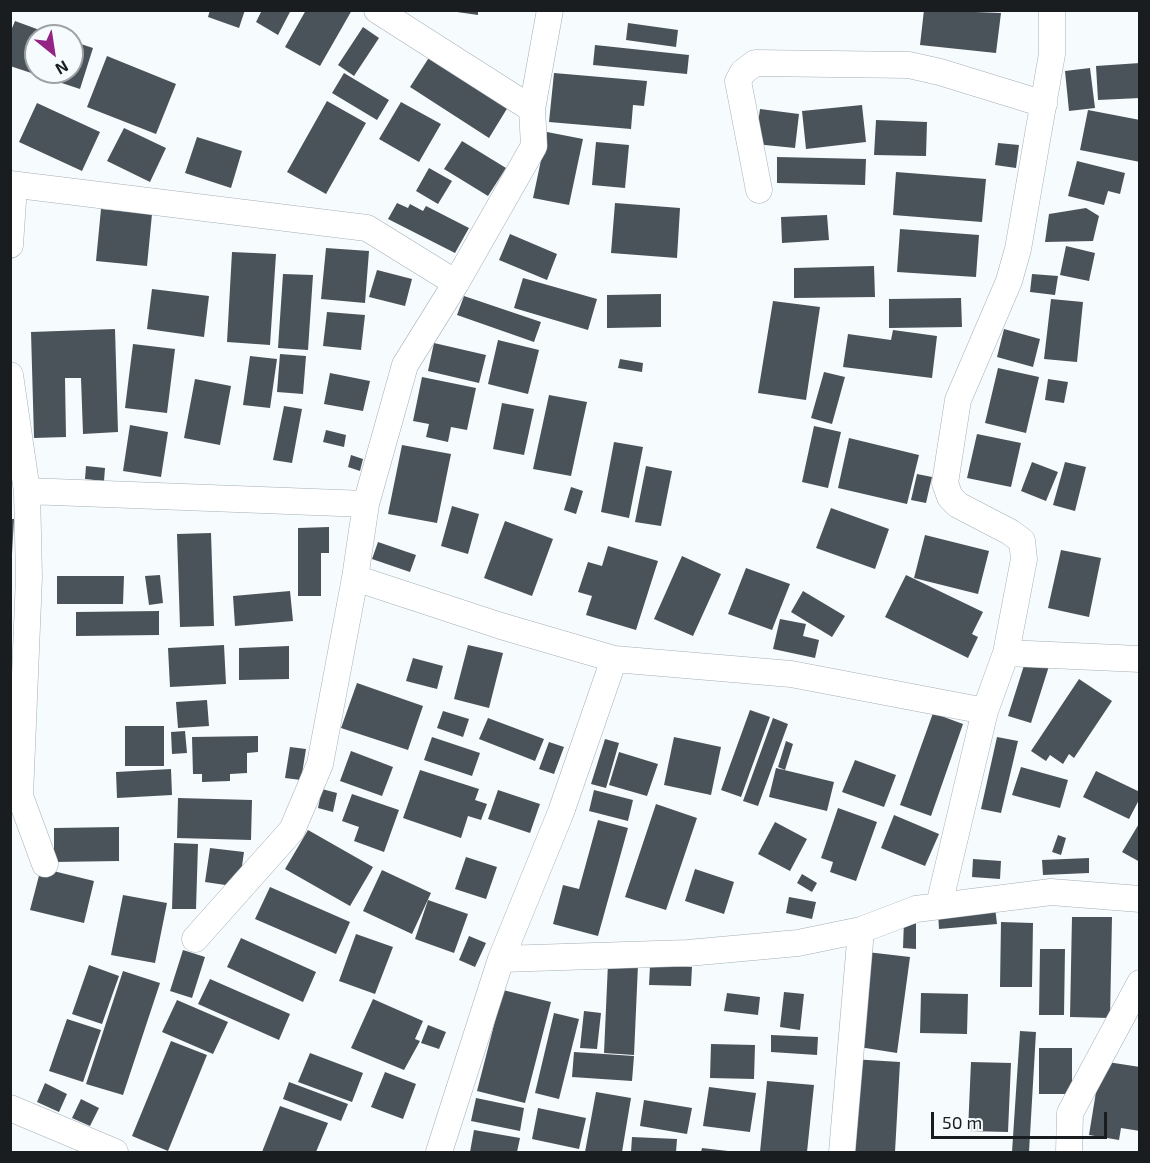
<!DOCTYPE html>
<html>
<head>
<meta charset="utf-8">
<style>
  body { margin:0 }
  #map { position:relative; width:1150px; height:1163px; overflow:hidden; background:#f6fbfe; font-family:"Exo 2",sans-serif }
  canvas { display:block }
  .frame { position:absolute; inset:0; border:12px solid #1a1d20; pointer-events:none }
  .north { position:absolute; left:24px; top:24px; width:60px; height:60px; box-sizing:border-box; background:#f6fbfe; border:2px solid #9ea2a5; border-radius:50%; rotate:150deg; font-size:16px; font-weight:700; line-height:24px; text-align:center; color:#1a1d20 }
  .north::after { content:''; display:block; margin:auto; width:21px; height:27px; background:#932484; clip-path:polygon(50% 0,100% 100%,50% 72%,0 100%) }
  .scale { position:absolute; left:931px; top:1112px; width:176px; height:27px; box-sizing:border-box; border:3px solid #1a1d20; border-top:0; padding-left:8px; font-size:18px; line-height:21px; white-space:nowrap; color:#1a1d20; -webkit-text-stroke:4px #f6fbfe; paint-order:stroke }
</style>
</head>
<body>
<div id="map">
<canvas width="1150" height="1163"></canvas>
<div class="frame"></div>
<div class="north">N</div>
<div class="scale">50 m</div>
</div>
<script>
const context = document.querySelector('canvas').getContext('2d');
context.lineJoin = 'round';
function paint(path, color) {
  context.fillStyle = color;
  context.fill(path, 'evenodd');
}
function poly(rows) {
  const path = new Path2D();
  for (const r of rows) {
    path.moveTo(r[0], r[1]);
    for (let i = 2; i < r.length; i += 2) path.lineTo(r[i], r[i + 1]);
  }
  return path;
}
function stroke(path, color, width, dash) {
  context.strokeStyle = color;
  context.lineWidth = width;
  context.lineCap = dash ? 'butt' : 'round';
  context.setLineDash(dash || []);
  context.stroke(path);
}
const building = poly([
  [210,10,245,10,239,28,208,17],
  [262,10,291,10,278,35,256,22],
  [306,10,352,10,320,66,285,47],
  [443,10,478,10,478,15],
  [924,10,1001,13,996,53,920,45],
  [15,21,56,36,36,36,36,72,72,72,72,41,93,48,80,89,10,66,10,33],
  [628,23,678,30,676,47,626,40],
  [363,27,379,38,354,76,338,65],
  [595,45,689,55,687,74,593,65],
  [107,56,176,84,156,134,87,107],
  [430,56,508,107,489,138,410,87],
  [1140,63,1140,98,1098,100,1096,66],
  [1090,68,1095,108,1069,111,1065,71],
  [344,73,389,100,377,120,332,93],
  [554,73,647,81,644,106,633,105,631,129,549,122],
  [327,101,366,123,326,194,287,172],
  [401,102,441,124,419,162,379,139],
  [37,103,100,132,82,171,19,142],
  [862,105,866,142,806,149,802,111],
  [760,109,799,114,795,148,755,144],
  [1088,110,1140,120,1140,162,1080,150],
  [876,120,927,122,926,156,874,155],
  [124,128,166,148,150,182,107,161],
  [547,132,583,139,569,205,533,198],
  [197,137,242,151,231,188,185,173],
  [462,141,506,168,488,196,444,169],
  [596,142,629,145,625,188,592,185],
  [998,143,1019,145,1016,168,995,165],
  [777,157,866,159,865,185,777,183],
  [1077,161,1125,173,1120,194,1108,191,1104,205,1068,196],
  [429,168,452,181,438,204,416,191],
  [896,172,986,179,982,222,893,215],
  [397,203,408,208,410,204,423,211,426,206,469,228,455,253,388,219],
  [615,203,680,208,677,258,611,253],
  [1086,208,1099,216,1093,241,1045,242,1049,214],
  [101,209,152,214,147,266,96,261],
  [827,215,829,240,782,243,781,217],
  [900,229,979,235,976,277,897,272],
  [510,234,557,254,547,280,499,260],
  [1066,246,1095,253,1089,281,1060,275],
  [326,248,369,251,365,303,321,299],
  [232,252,276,254,270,345,227,342],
  [874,266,875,297,794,298,794,268],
  [377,270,412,279,405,306,369,297],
  [283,274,313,275,308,350,278,348],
  [1032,274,1058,276,1055,295,1030,292],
  [523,278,597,299,588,330,514,308],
  [152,289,209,296,204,337,147,329],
  [661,294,661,327,607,328,607,295],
  [464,296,541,322,534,342,457,315],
  [961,298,962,327,889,328,889,299],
  [1051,299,1083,302,1077,362,1044,359],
  [773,301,820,307,806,400,758,393],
  [327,312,365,315,361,350,323,346],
  [115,329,118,432,83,434,81,378,65,378,66,437,34,438,31,332],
  [1004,329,1040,339,1033,367,997,357],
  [893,330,937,336,932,378,843,367,848,334,891,340],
  [498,340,539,350,528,394,488,384],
  [434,343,486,355,479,383,428,371],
  [133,344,175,349,167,413,125,408],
  [280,354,306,356,303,394,277,392],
  [250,356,277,359,270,408,243,405],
  [620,359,643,363,642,372,618,368],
  [998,368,1039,377,1026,433,985,423],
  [824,372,845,377,832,424,811,418],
  [330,373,370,381,363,411,324,404],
  [422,377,476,388,467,430,451,427,448,442,426,437,429,424,413,421],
  [195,379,231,386,220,445,184,438],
  [1048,379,1068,382,1064,403,1045,400],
  [549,395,587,402,571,476,533,469],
  [502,403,534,409,524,455,493,449],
  [284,406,302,409,292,463,273,460],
  [130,425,168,432,161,477,123,471],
  [814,426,841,432,828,488,802,482],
  [326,430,346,435,344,447,323,442],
  [977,434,1021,443,1011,487,967,478],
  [849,438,919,455,907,504,838,488],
  [614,442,643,447,629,518,601,512],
  [402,445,451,454,437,523,388,514],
  [351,455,363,459,360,471,348,467],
  [1032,462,1058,472,1046,501,1021,491],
  [1065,462,1086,467,1075,511,1053,505],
  [86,466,105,468,104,481,85,479],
  [646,466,672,471,661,526,635,522],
  [917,474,932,477,926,503,911,500],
  [571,487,583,491,576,514,564,510],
  [452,506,479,514,468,554,441,546],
  [831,508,889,529,875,569,816,548],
  [10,519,14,519,12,554,10,554],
  [505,521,553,539,532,596,484,578],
  [329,527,329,553,321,553,321,596,298,596,298,528],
  [211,533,214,626,180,627,177,534],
  [925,535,989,551,978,594,914,578],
  [378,542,416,555,410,572,372,559],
  [608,546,658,561,636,630,586,615,592,596,578,592,588,562,602,566],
  [1061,550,1101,558,1089,617,1048,608],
  [682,556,721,574,693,636,654,619],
  [746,568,790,584,772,630,728,614],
  [160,575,163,603,149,605,145,576],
  [906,575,983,612,972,634,978,637,968,658,885,617],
  [57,576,124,576,123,604,57,604],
  [290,591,293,621,235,626,233,596],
  [803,591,845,616,832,637,791,612],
  [159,611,159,635,76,636,76,612],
  [780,619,806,624,803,636,819,640,815,658,773,649],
  [224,645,226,684,170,687,168,648],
  [468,645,503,653,489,708,454,699],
  [289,646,289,679,239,680,239,648],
  [413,658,443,666,437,689,406,681],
  [1026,659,1049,666,1031,723,1008,716],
  [1079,679,1112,701,1074,758,1069,754,1063,764,1050,755,1046,761,1031,751],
  [357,683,423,706,408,750,341,728],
  [207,700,209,726,178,728,176,702],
  [750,710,770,717,741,797,721,790],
  [443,711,469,719,463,737,437,728],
  [933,713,963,724,931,816,900,805],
  [488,718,544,739,535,761,479,739],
  [773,718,788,724,758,806,743,801],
  [125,726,164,726,164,766,125,766],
  [185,731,187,753,172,754,171,732],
  [258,736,258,752,247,753,247,773,230,774,230,781,202,782,202,774,193,774,192,737],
  [432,737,480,753,472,776,424,760],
  [674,737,721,747,711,795,664,785],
  [997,737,1018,741,1001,813,981,809],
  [605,739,619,743,606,788,591,784],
  [786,741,793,744,785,770,778,767],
  [549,742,564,747,554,774,539,769],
  [290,747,306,749,301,780,285,778],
  [351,751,393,767,382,796,340,781],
  [619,752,658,764,647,796,609,785],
  [855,760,896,775,884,807,842,792],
  [1021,767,1068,780,1060,808,1012,795],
  [776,768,834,782,827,811,769,797],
  [171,769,172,795,117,798,116,772],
  [420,770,479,789,475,800,487,804,481,820,468,816,461,838,403,818],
  [1096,771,1140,792,1140,798,1129,819,1083,797],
  [322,789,337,793,333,812,318,808],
  [498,790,540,804,530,833,488,819],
  [594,790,633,800,628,821,589,811],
  [352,794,399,810,384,852,354,841,359,827,342,821],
  [178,798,252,800,251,840,177,838],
  [656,804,697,818,666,910,625,897],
  [838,808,877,822,856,881,830,872,833,862,821,858],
  [894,815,939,834,925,866,881,848],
  [598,820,628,828,598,936,553,924,563,885,579,889],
  [775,822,807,839,790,871,758,854],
  [1140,822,1140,862,1122,852],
  [119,827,119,861,54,862,54,828],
  [308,830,373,867,350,906,285,869],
  [1058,835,1066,838,1061,855,1052,852],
  [174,843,198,844,196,909,172,909],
  [210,848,244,852,239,887,205,882],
  [466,857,497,867,486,899,455,889],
  [1089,858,1089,873,1043,875,1042,860],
  [973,859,1001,861,1000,879,972,877],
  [41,868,94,881,84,923,30,910],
  [695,869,734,882,724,914,685,901],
  [382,870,431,893,412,934,363,911],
  [802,874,817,883,812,892,797,883],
  [270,887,350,922,336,954,255,919],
  [123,895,167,903,155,963,111,955],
  [789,897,816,902,812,919,786,913],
  [428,900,468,914,454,953,415,939],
  [995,907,997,924,939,929,938,912],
  [1072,917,1112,917,1110,1018,1070,1017],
  [904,920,916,920,916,949,903,948],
  [1001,922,1033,923,1032,987,1000,987],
  [356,934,393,947,375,994,339,981],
  [469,936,486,943,475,967,459,960],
  [241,938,316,972,303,1002,227,967],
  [1040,949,1065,949,1064,1015,1039,1015],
  [183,950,205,957,192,998,170,991],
  [867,952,910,957,897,1053,853,1046],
  [608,963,638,965,634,1055,604,1053],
  [89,965,119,976,102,1024,72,1014],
  [650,966,692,967,691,986,649,985],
  [123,971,160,983,123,1095,86,1084],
  [210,979,290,1014,279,1040,198,1004],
  [503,990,551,1002,525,1103,477,1091],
  [784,992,804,994,800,1030,780,1027],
  [727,993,760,997,758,1015,724,1011],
  [921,993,968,994,967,1034,920,1033],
  [373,999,423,1021,415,1039,420,1041,404,1070,351,1048],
  [177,1000,228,1022,213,1054,162,1032],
  [584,1011,601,1013,597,1049,580,1048],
  [554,1013,579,1019,559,1099,535,1093],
  [67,1019,101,1030,83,1082,49,1071],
  [428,1025,446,1032,439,1049,421,1043],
  [1020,1031,1036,1032,1029,1152,1012,1152],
  [771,1035,818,1037,817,1055,771,1052],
  [171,1041,207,1055,168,1151,132,1136],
  [711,1044,755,1045,754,1079,710,1078],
  [1039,1048,1072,1048,1072,1094,1039,1094],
  [574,1052,634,1056,632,1081,572,1077],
  [310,1053,363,1073,352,1102,298,1082],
  [851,1059,900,1062,895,1152,845,1152],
  [1101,1061,1140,1067,1140,1131,1121,1128,1119,1140,1089,1135],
  [971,1062,1011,1063,1008,1132,968,1131],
  [385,1072,416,1084,403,1119,371,1107],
  [767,1081,814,1085,807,1152,760,1152],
  [289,1082,348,1104,341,1121,283,1099],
  [45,1083,67,1094,59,1112,37,1102],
  [709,1087,756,1093,750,1132,703,1126],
  [596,1092,631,1098,622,1152,585,1152],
  [476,1098,524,1108,520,1131,471,1121],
  [81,1099,99,1108,90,1126,72,1118],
  [644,1100,692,1108,687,1134,640,1126],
  [280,1106,328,1123,316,1152,262,1152],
  [538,1108,586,1118,579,1149,532,1139],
  [474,1130,520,1138,517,1152,470,1152],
  [632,1137,677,1139,676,1152,631,1152],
  [702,1148,728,1151,728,1152,701,1152]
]);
const minor = poly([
  [377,10,532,109],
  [10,184,367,228,456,283],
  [759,190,738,81,743,72,755,63,909,65,940,72,1044,104],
  [10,245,14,186],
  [10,375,27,491,29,577,20,796,45,864],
  [27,491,366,504],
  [355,578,501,626,614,659,791,674,985,711],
  [1006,653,1140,659],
  [939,905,985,711,1006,653,1024,559,1022,541,1010,532,958,505,950,497,945,483,958,400,1009,281,1018,249,1052,54,1052,10],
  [195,939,292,830,320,764,355,578,366,504,405,365,456,283,534,146,532,109,550,10],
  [501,959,688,953,798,943,861,930,916,909,1051,892,1140,899],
  [10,1108,115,1152],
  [439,1152,501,959,561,812,614,659],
  [842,1152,861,930],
  [1069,1152,1070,1113,1140,983]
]);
paint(building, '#4b535a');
stroke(minor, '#a5afb6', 27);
stroke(minor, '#fff', 26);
</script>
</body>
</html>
